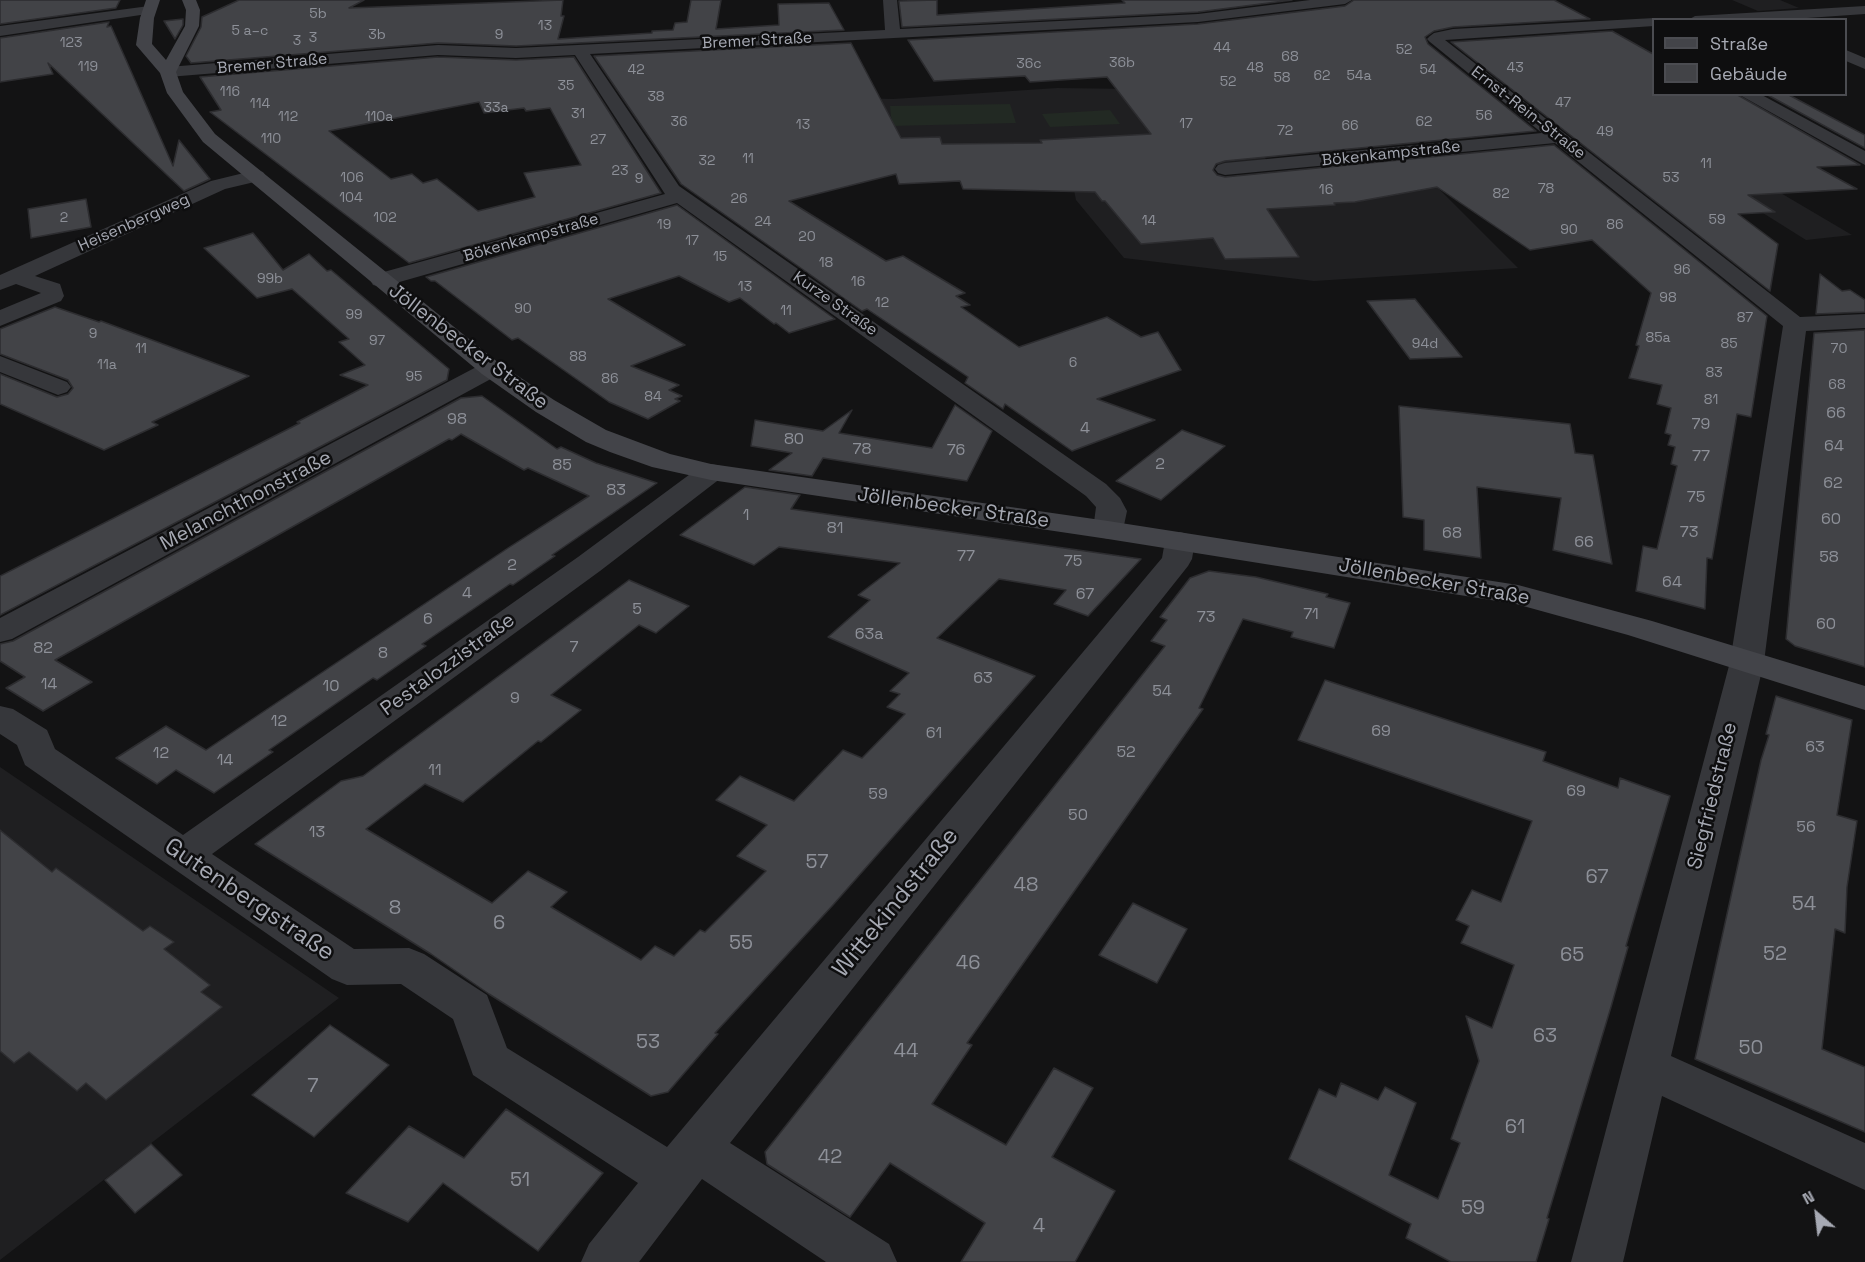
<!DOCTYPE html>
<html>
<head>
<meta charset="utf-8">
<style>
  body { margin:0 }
  #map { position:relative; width:1865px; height:1262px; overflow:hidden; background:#131314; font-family:"Space Grotesk",sans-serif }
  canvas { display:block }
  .legend { position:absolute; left:1652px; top:18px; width:195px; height:78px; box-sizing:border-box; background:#0e0e0f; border:2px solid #4b4c51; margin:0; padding:8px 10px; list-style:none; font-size:18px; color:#a6a9b3 }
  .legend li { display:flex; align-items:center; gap:12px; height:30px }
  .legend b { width:30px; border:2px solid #4b4c51 }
  .north { position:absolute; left:1787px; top:1184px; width:60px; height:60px; -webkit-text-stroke:4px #0e0e0f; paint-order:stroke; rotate:332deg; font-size:16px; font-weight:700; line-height:24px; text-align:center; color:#a6a9b3 }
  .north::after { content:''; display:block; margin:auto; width:21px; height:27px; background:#a6a9b3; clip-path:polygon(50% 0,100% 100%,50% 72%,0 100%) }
</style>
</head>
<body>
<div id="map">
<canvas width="1865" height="1262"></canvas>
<ul class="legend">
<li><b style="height:8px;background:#434449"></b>Straße</li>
<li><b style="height:16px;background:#424347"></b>Gebäude</li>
</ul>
<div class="north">N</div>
</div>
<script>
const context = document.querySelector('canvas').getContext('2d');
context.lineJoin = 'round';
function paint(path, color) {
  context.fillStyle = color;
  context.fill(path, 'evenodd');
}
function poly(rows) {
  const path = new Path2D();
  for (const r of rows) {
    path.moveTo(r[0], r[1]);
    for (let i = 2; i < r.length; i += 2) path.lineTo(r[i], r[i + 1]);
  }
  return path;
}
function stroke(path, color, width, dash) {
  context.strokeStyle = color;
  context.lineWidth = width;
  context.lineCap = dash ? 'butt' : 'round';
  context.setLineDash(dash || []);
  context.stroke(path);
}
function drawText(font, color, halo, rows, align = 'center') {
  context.font = font + ' "Space Grotesk",sans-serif';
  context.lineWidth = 5;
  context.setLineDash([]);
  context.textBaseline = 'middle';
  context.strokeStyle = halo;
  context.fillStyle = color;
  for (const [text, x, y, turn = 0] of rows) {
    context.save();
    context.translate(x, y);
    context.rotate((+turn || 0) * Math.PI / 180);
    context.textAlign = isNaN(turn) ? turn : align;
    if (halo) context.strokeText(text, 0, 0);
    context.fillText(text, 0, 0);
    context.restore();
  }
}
const built = poly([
  [1732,0,1780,0,1799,8,1758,11],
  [1191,86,1269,162,1212,165,860,160,858,98,893,99,1057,88,1134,89],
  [1706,149,1852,235,1806,240,1664,151],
  [1406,156,1518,268,1314,281,1124,258,1076,200,1070,170,1185,179,1243,176,1382,162,1378,159],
  [0,767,339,998,0,1260]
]);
const green = poly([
  [1010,104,1016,123,892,126,890,106],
  [1110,110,1120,124,1050,127,1042,114]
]);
const building = poly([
  [0,0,120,0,116,8,0,24,0,0],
  [239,0,364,0,349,8,563,0,561,16,564,16,558,39,652,33,652,31,673,30,675,23,687,22,691,0,721,0,716,29,779,25,778,4,829,3,844,30,516,46,438,43,191,63,186,56,201,27,202,17,239,0],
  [937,0,937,15,1125,3,1122,0,1292,0,1198,12,902,27,899,1,937,0],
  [1354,0,1554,0,1590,19,1453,27,1434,31,1425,37,1428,44,1536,131,1225,161,1216,164,1213,170,1217,175,1225,177,1554,145,1767,316,1751,417,1737,414,1712,559,1707,558,1705,609,1636,591,1643,546,1657,549,1677,466,1671,464,1675,447,1668,445,1671,435,1665,433,1671,408,1657,404,1662,385,1629,378,1639,346,1636,345,1651,293,1592,240,1530,250,1437,187,1355,202,1334,203,1335,205,1267,209,1299,257,1225,259,1213,238,1141,244,1105,201,1102,201,1095,192,963,189,960,181,899,184,896,174,789,201,886,261,903,256,965,293,956,296,970,305,961,307,1019,347,1107,317,1141,337,1158,332,1181,370,1097,399,1155,420,1072,451,1005,404,1003,409,965,383,968,377,867,309,862,311,681,184,594,56,851,43,901,138,940,137,942,144,1042,143,1040,140,1151,134,1107,77,1030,82,1025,76,934,81,908,40,1198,24,1345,6,1354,0],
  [183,19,183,25,175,39,164,21,183,19],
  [109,22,107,27,111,26,173,166,179,140,210,179,184,191,48,63,53,74,0,82,0,38,109,22],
  [1612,31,1653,54,1653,94,1736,94,1860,165,1817,167,1857,189,1748,195,1775,212,1738,214,1778,244,1770,291,1451,42,1612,31],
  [438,57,516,60,574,57,661,193,409,263,210,112,221,110,200,77,438,57],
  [479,102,484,113,524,108,526,111,550,108,581,165,524,173,535,197,478,211,437,179,423,183,412,174,391,179,329,131,479,102],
  [1766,94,1787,94,1865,135,1865,148,1766,94],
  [86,199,91,227,31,238,28,209,86,199],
  [677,205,835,319,789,333,776,323,774,324,740,298,729,302,679,276,608,299,685,345,631,366,679,385,669,390,682,396,675,399,680,401,648,419,609,402,518,338,512,340,435,281,431,281,426,277,677,205],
  [253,233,283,270,309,254,327,271,331,270,449,369,447,380,0,615,0,576,300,423,297,422,368,385,340,375,365,365,339,342,349,339,292,289,257,298,204,248,253,233],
  [1820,274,1842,291,1850,290,1865,300,1865,312,1816,314,1820,274],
  [1415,299,1462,357,1410,359,1367,301,1415,299],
  [55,307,99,322,101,321,249,376,152,422,158,425,104,450,0,404,0,374,57,397,68,394,73,388,68,380,0,354,0,329,55,307],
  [1865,330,1865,667,1795,646,1786,639,1814,333,1865,330],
  [482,396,557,449,561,447,596,463,657,483,552,555,555,556,513,585,510,584,422,644,426,646,377,680,373,678,269,750,273,752,214,793,176,770,157,784,116,758,166,726,206,750,508,548,589,496,528,468,524,470,461,434,452,440,449,439,55,660,92,682,43,711,6,688,25,677,0,661,0,644,13,641,461,398,482,396],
  [955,405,992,431,967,481,823,458,812,476,769,470,792,453,751,446,755,420,823,431,852,410,839,433,932,448,955,405],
  [1399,406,1570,424,1575,453,1593,455,1612,564,1553,550,1561,498,1477,487,1481,558,1424,550,1424,520,1403,517,1399,406],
  [1182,430,1225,446,1161,500,1116,481,1182,430],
  [745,487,800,495,791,509,1141,559,1088,616,1054,604,1066,590,999,579,937,638,1035,676,833,905,715,1033,718,1034,668,1092,651,1096,489,994,431,954,255,844,341,781,363,776,629,580,689,606,656,633,639,625,551,695,581,710,541,742,538,741,463,802,425,784,366,829,492,903,528,871,567,892,551,907,641,960,655,946,674,956,700,930,705,932,766,871,737,856,767,825,716,800,740,776,794,801,843,750,862,758,905,714,887,707,900,694,890,691,909,673,828,637,870,600,858,595,900,563,779,547,754,565,680,535,745,487],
  [1209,571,1256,577,1328,594,1326,597,1350,603,1334,648,1291,637,1293,632,1243,619,1199,708,1203,709,967,1043,972,1045,932,1104,1006,1145,1054,1068,1093,1088,1052,1157,1115,1191,1075,1262,961,1262,985,1223,890,1163,850,1217,767,1164,765,1152,1165,646,1151,641,1167,620,1160,617,1190,578,1209,571],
  [1325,680,1546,752,1543,761,1618,788,1620,778,1670,796,1626,946,1628,947,1611,1007,1547,1218,1549,1219,1536,1262,1451,1262,1406,1238,1411,1224,1289,1159,1319,1089,1336,1097,1341,1083,1378,1100,1385,1087,1416,1103,1389,1175,1438,1199,1460,1143,1451,1139,1479,1061,1466,1016,1492,1028,1514,965,1461,943,1469,926,1456,920,1472,890,1501,902,1532,821,1298,740,1325,680],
  [1776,696,1852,720,1837,815,1857,821,1847,887,1845,933,1835,929,1822,1049,1865,1067,1865,1132,1695,1059,1761,760,1769,735,1766,734,1776,696],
  [0,830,52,872,56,868,143,931,150,926,174,942,164,949,210,985,201,992,222,1007,106,1100,86,1083,77,1091,29,1052,14,1063,0,1051,0,830],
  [1133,903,1187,929,1157,983,1099,955,1133,903],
  [330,1025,389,1065,314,1137,252,1095,330,1025],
  [506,1109,603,1173,538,1251,443,1183,408,1222,346,1193,409,1126,464,1158,506,1109],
  [151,1144,182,1175,135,1213,105,1180,151,1144]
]);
const street = poly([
  [883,0,897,0,900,29,1198,14,1310,0,1352,0,1345,4,1198,22,590,54,679,186,1106,484,1120,498,1127,511,1123,530,1119,536,1108,539,1097,536,1093,530,1096,507,1086,496,677,203,389,285,381,287,373,285,370,280,373,275,665,194,575,55,516,58,438,55,168,77,160,72,168,67,438,45,516,48,885,30,883,0],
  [149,6,154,7,156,10,154,13,0,36,0,26,149,6],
  [1865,6,1865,14,1778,20,1688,20,1695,16,1865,6],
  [1654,18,1660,20,1654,20,1654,26,1445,40,1800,317,1865,314,1865,328,1806,331,1764,662,1671,1056,1865,1143,1865,1190,1662,1096,1623,1262,1571,1262,1730,662,1783,326,1555,143,1225,175,1218,173,1215,169,1218,165,1225,163,1542,133,1430,42,1427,39,1430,36,1434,33,1453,29,1654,18],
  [1846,50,1865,58,1865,69,1846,61,1846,50],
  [1738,94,1760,94,1865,151,1865,165,1738,94],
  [256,170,263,172,266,176,263,180,225,189,35,276,60,284,64,296,61,301,0,326,0,310,41,293,16,284,0,290,0,275,211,181,256,170],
  [0,356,67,382,71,387,67,392,58,395,0,372,0,356],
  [491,361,500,364,504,369,500,374,12,639,0,642,0,618,482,364,491,361],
  [711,464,721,466,725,472,721,478,600,571,212,854,354,949,409,948,424,954,487,995,507,1048,667,1147,1162,558,1165,541,1169,535,1180,532,1191,535,1195,541,1192,559,1188,566,730,1143,889,1244,897,1262,826,1262,702,1179,639,1262,581,1262,589,1244,638,1183,473,1075,453,1019,401,984,347,985,332,979,25,765,17,745,0,734,0,706,13,709,47,730,55,749,183,835,578,557,701,466,711,464]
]);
const secondary = poly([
  [146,0,160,0,154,18,152,44,166,60,185,26,186,10,182,0,196,0,200,10,199,26,176,72,183,92,215,134,500,364,554,400,606,430,670,454,711,464,1108,521,1518,585,1652,621,1865,686,1865,710,1628,635,1516,604,1108,539,711,480,652,467,610,452,586,442,536,412,482,374,203,142,167,93,160,73,136,45,140,18,146,0]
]);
const farNumbernames = [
  ["5b",318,14],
  ["13",545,26],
  ["5 a–c",250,31],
  ["3b",377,35],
  ["9",499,35],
  ["3",313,38],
  ["3",297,41],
  ["123",71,43],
  ["44",1222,48],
  ["52",1404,50],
  ["68",1290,57],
  ["36b",1122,63],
  ["36c",1029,64],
  ["119",88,67],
  ["48",1255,68],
  ["43",1515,68],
  ["42",636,70],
  ["54",1428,70],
  ["62",1322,76],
  ["54a",1359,76],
  ["58",1282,78],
  ["52",1228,82],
  ["35",566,86],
  ["116",230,92],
  ["38",656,97],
  ["47",1563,103],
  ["114",260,104],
  ["33a",496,108],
  ["31",578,114],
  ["56",1484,116],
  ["112",288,117],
  ["110a",379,117],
  ["36",679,122],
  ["62",1424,122],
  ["17",1186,124],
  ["13",803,125],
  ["66",1350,126],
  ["72",1285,131],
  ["49",1605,132],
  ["110",271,139],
  ["27",598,140],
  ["11",748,159],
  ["32",707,161],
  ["11",1706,164],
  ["23",620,171],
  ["106",352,178],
  ["53",1671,178],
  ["9",639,179],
  ["78",1546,189],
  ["16",1326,190],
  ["82",1501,194],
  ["104",351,198],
  ["26",739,199],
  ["2",64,218],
  ["102",385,218],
  ["59",1717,220],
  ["14",1149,221],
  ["24",763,222],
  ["19",664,225],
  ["86",1615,225],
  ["90",1569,230],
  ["20",807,237],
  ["17",692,241],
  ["15",720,257],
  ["18",826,263],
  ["96",1682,270],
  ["99b",270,279],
  ["16",858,282],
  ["13",745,287],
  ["98",1668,298],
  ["12",882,303],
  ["90",523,309],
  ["11",786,311],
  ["99",354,315],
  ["87",1745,318],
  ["9",93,334],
  ["85a",1658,338],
  ["97",377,341],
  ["94d",1425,344],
  ["85",1729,344],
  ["11",141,349],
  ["70",1839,349],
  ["88",578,357],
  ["6",1073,363],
  ["11a",107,365],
  ["83",1714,373],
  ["95",414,377],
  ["86",610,379],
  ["68",1837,385],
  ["84",653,397],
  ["81",1711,400]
];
const farStreetnames = [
  ["Bremer Straße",757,41,-3],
  ["Bremer Straße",272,64,-5],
  ["Ernst-Rein-Straße",1528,113,38],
  ["Bökenkampstraße",1391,154,-6],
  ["Heisenbergweg",134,223,-24],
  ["Bökenkampstraße",531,238,-16],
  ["Kurze Straße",835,304,35]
];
const numberNames = [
  ["66",1836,414],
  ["98",457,420],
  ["79",1701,425],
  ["4",1085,429],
  ["80",794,440],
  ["64",1834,447],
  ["78",862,450],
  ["76",956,451],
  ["77",1701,457],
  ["2",1160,465],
  ["85",562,466],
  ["62",1833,484],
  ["83",616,491],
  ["75",1696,498],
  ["1",746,516],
  ["60",1831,520],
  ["81",835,529],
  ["73",1689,533],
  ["68",1452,534],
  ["66",1584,543],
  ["77",966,557],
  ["58",1829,558],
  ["75",1073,562],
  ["2",512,566],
  ["64",1672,583],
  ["4",467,594],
  ["67",1085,595],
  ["5",637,610],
  ["71",1311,615],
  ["73",1206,618],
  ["6",428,620],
  ["60",1826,625],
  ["63a",869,635],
  ["7",574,648],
  ["82",43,649],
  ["8",383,654],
  ["63",983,679],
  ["14",49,685],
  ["10",331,687],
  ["54",1162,692],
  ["9",515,699],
  ["12",279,722],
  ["69",1381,732],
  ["61",934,734],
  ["63",1815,748],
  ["52",1126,753],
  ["12",161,754],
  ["14",225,761],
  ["11",435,771],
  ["69",1576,792],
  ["59",878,795],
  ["50",1078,816],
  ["56",1806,828],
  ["13",317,833]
];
const streetNames = [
  ["Jöllenbecker Straße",468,347,37],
  ["Melanchthonstraße",246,501,-28],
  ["Jöllenbecker Straße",953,508,8],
  ["Jöllenbecker Straße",1434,582,10],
  ["Pestalozzistraße",448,665,-36],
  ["Siegfriedstraße",1713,796,-76]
];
const nearNumbernames = [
  ["57",817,863],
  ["67",1597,878],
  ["48",1026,886],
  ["54",1804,905],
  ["8",395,909],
  ["6",499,924],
  ["55",741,944],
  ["52",1775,955],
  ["65",1572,956],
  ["46",968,964],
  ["63",1545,1037],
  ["53",648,1043],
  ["50",1751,1049],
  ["44",906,1052],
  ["7",313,1087],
  ["61",1515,1128],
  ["42",830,1158],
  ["51",520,1181],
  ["59",1473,1209],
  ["4",1039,1227]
];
const nearStreetnames = [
  ["Gutenbergstraße",249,900,34],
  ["Wittekindstraße",896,903,-51]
];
paint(built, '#1f1f21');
paint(green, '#222923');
paint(building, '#424347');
stroke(building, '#2d2d30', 1.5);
paint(street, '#36373b');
paint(secondary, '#434449');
drawText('14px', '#8d9098', null, farNumbernames);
drawText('16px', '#a6a9b3', '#0e0e0f', farStreetnames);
drawText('16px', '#8d9098', null, numberNames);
drawText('20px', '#a6a9b3', '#0e0e0f', streetNames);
drawText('20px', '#8d9098', null, nearNumbernames);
drawText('24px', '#a6a9b3', '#0e0e0f', nearStreetnames);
</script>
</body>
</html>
